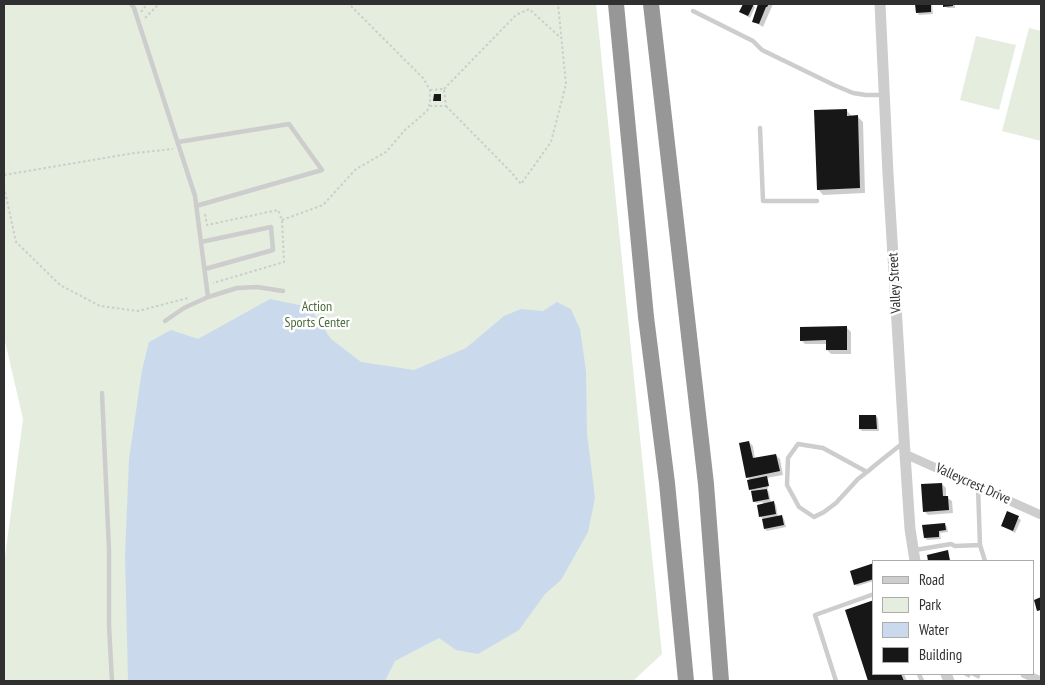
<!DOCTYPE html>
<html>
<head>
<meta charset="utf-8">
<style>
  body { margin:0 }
  #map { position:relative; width:1045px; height:685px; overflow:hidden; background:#fff; font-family:"PT Sans Narrow",sans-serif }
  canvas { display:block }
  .frame { position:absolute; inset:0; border:5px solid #303030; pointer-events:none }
  .legend { position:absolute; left:872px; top:560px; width:162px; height:115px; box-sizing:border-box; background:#fff; border:1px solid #acacac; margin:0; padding:6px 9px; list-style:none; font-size:15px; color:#303030 }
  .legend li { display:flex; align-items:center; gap:10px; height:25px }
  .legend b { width:25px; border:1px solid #acacac }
</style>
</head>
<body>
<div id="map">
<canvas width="1045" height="685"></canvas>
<div class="frame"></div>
<ul class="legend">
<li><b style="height:6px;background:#cdcdcd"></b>Road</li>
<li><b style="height:14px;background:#e4edde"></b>Park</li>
<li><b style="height:14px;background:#cadaec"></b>Water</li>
<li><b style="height:14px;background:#171717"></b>Building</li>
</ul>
</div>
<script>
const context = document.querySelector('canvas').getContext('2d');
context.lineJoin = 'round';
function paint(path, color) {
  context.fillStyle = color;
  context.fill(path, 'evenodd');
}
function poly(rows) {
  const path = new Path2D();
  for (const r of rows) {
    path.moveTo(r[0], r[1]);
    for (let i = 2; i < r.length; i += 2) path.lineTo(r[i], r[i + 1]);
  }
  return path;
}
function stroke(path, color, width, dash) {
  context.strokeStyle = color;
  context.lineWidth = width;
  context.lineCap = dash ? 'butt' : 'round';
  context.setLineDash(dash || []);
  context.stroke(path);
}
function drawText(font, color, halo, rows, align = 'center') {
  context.font = font + ' "PT Sans Narrow",sans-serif';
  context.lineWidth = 5;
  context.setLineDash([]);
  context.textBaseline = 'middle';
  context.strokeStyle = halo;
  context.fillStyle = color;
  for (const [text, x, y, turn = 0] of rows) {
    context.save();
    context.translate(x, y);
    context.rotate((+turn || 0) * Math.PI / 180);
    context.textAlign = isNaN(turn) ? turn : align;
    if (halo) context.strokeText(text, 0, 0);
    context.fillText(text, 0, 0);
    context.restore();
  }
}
const green = poly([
  [4,4,596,4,662,654,633,681,4,681,4,565,23,419,4,337],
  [1029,28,1041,31,1041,141,1002,131],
  [976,36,1016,45,999,110,960,100]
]);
const water = poly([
  [270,299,309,307,331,339,361,362,414,370,466,348,504,316,521,309,543,311,557,302,571,309,580,329,586,371,587,433,595,498,588,532,561,580,545,594,519,630,478,654,456,650,439,638,395,661,385,681,128,681,125,555,129,459,142,370,149,342,171,330,198,339]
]);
const shadow = poly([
  [744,4,751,4,755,7,750,18,740,12],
  [760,4,773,4,763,27,753,21],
  [917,4,932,4,933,14,919,15,917,12],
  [944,4,955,4,955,8,947,8],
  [846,110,852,116,857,116,863,122,865,193,823,195,818,189],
  [847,328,851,332,851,354,831,354,827,350,827,344,805,344,801,340],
  [876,416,878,418,879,431,862,431,860,429],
  [749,442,753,446,755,459,776,455,780,459,783,475,766,478,768,489,766,489,769,492,771,503,774,503,776,505,778,517,782,516,784,519,786,527,767,531,765,529,763,519,760,516,763,502,756,503,754,501,752,492,750,489,750,480,747,477],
  [942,484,946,488,946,497,952,501,953,513,928,515,924,511],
  [1018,518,1021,520,1015,533,1002,526],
  [945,524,947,527,948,532,940,533,941,539,927,540,925,538],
  [947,552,951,561,930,561,929,556],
  [874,565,874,581,857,586,855,584],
  [847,610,874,674,904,674,907,681,869,681],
  [962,674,981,674,979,679,971,675,969,678]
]);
const building = poly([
  [743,4,754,4,748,16,739,12],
  [758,4,769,4,767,7,766,7,759,24,752,22],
  [915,4,931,4,931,12,916,13],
  [943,4,953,4,953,6,943,7],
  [434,94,441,94,441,101,433,101],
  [847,109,847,116,858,115,860,188,817,190,814,110],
  [847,326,847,350,826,350,826,340,800,341,800,327],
  [859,415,876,415,877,429,859,429],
  [749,441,753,458,776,454,780,471,746,478,739,443],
  [767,476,769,486,749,490,747,480],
  [942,483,943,496,948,496,949,510,923,512,921,484],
  [767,489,769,499,753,502,751,491],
  [774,501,776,514,759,517,757,505],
  [1007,511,1019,516,1013,531,1001,526],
  [782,515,784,525,764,529,762,519],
  [945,523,946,530,939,531,939,537,924,538,922,525],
  [948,550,950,561,928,561,927,555],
  [874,563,874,579,854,585,850,571],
  [1041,597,1041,610,1037,611,1034,600],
  [874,600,874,674,901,674,904,681,868,681,845,610]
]);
const path = poly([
  [141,12,147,4],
  [145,18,159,4],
  [444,89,516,15,529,9,561,38],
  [430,90,444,89,446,106,430,106],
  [446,106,511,172,521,184,551,142,566,84,558,4],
  [4,175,134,153,173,149],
  [4,187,16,242,60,285,100,306,138,311,188,298],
  [205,214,207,225,278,210,282,220,284,262,213,283],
  [282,220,323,205,356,169,386,152,405,130,427,111,430,103,430,90,423,78,349,4]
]);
const service = poly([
  [131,4,134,8,195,196,208,297],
  [693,11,753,41,762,50,834,85,853,93,866,95,884,95],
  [760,128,763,201,817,201],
  [178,142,289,124,322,170,196,206],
  [201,242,271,227,273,250,205,269],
  [165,321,184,308,208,297,237,288,257,287,283,291],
  [102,393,109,550,109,626,112,681],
  [867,472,823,448,798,444,788,458,787,485,799,507,814,517,824,512,836,503,858,479,867,472,879,462,903,443],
  [978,487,980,545,985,561],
  [915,550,951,544,955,546,980,545],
  [919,674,922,681],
  [836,681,815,615,874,594]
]);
const minor = poly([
  [905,454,1041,515],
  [1025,674,1041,681]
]);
const tertiary = poly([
  [880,4,888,174,905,454,910,529,915,561],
  [946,674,949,681]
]);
const motorway = poly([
  [616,4,646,317,667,483,686,681],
  [651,4,706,484,721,681]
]);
const streetNames = [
  ["Valley Street",895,283,-93],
  ["Valleycrest Drive",973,484,24]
];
const parkNames = [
  ["Action",317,307],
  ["Sports Center",317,323]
];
paint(green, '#e4edde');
paint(water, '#cadaec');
paint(shadow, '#0003');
paint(building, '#171717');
stroke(path, '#cdcdcd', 2, [2.5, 2.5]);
stroke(service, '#cdcdcd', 4.5);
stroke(minor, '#cdcdcd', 9);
stroke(tertiary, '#cdcdcd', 11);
stroke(motorway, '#979797', 16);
drawText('14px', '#303030', '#fff', streetNames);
drawText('14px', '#4c6c3d', '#fff', parkNames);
</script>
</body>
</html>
